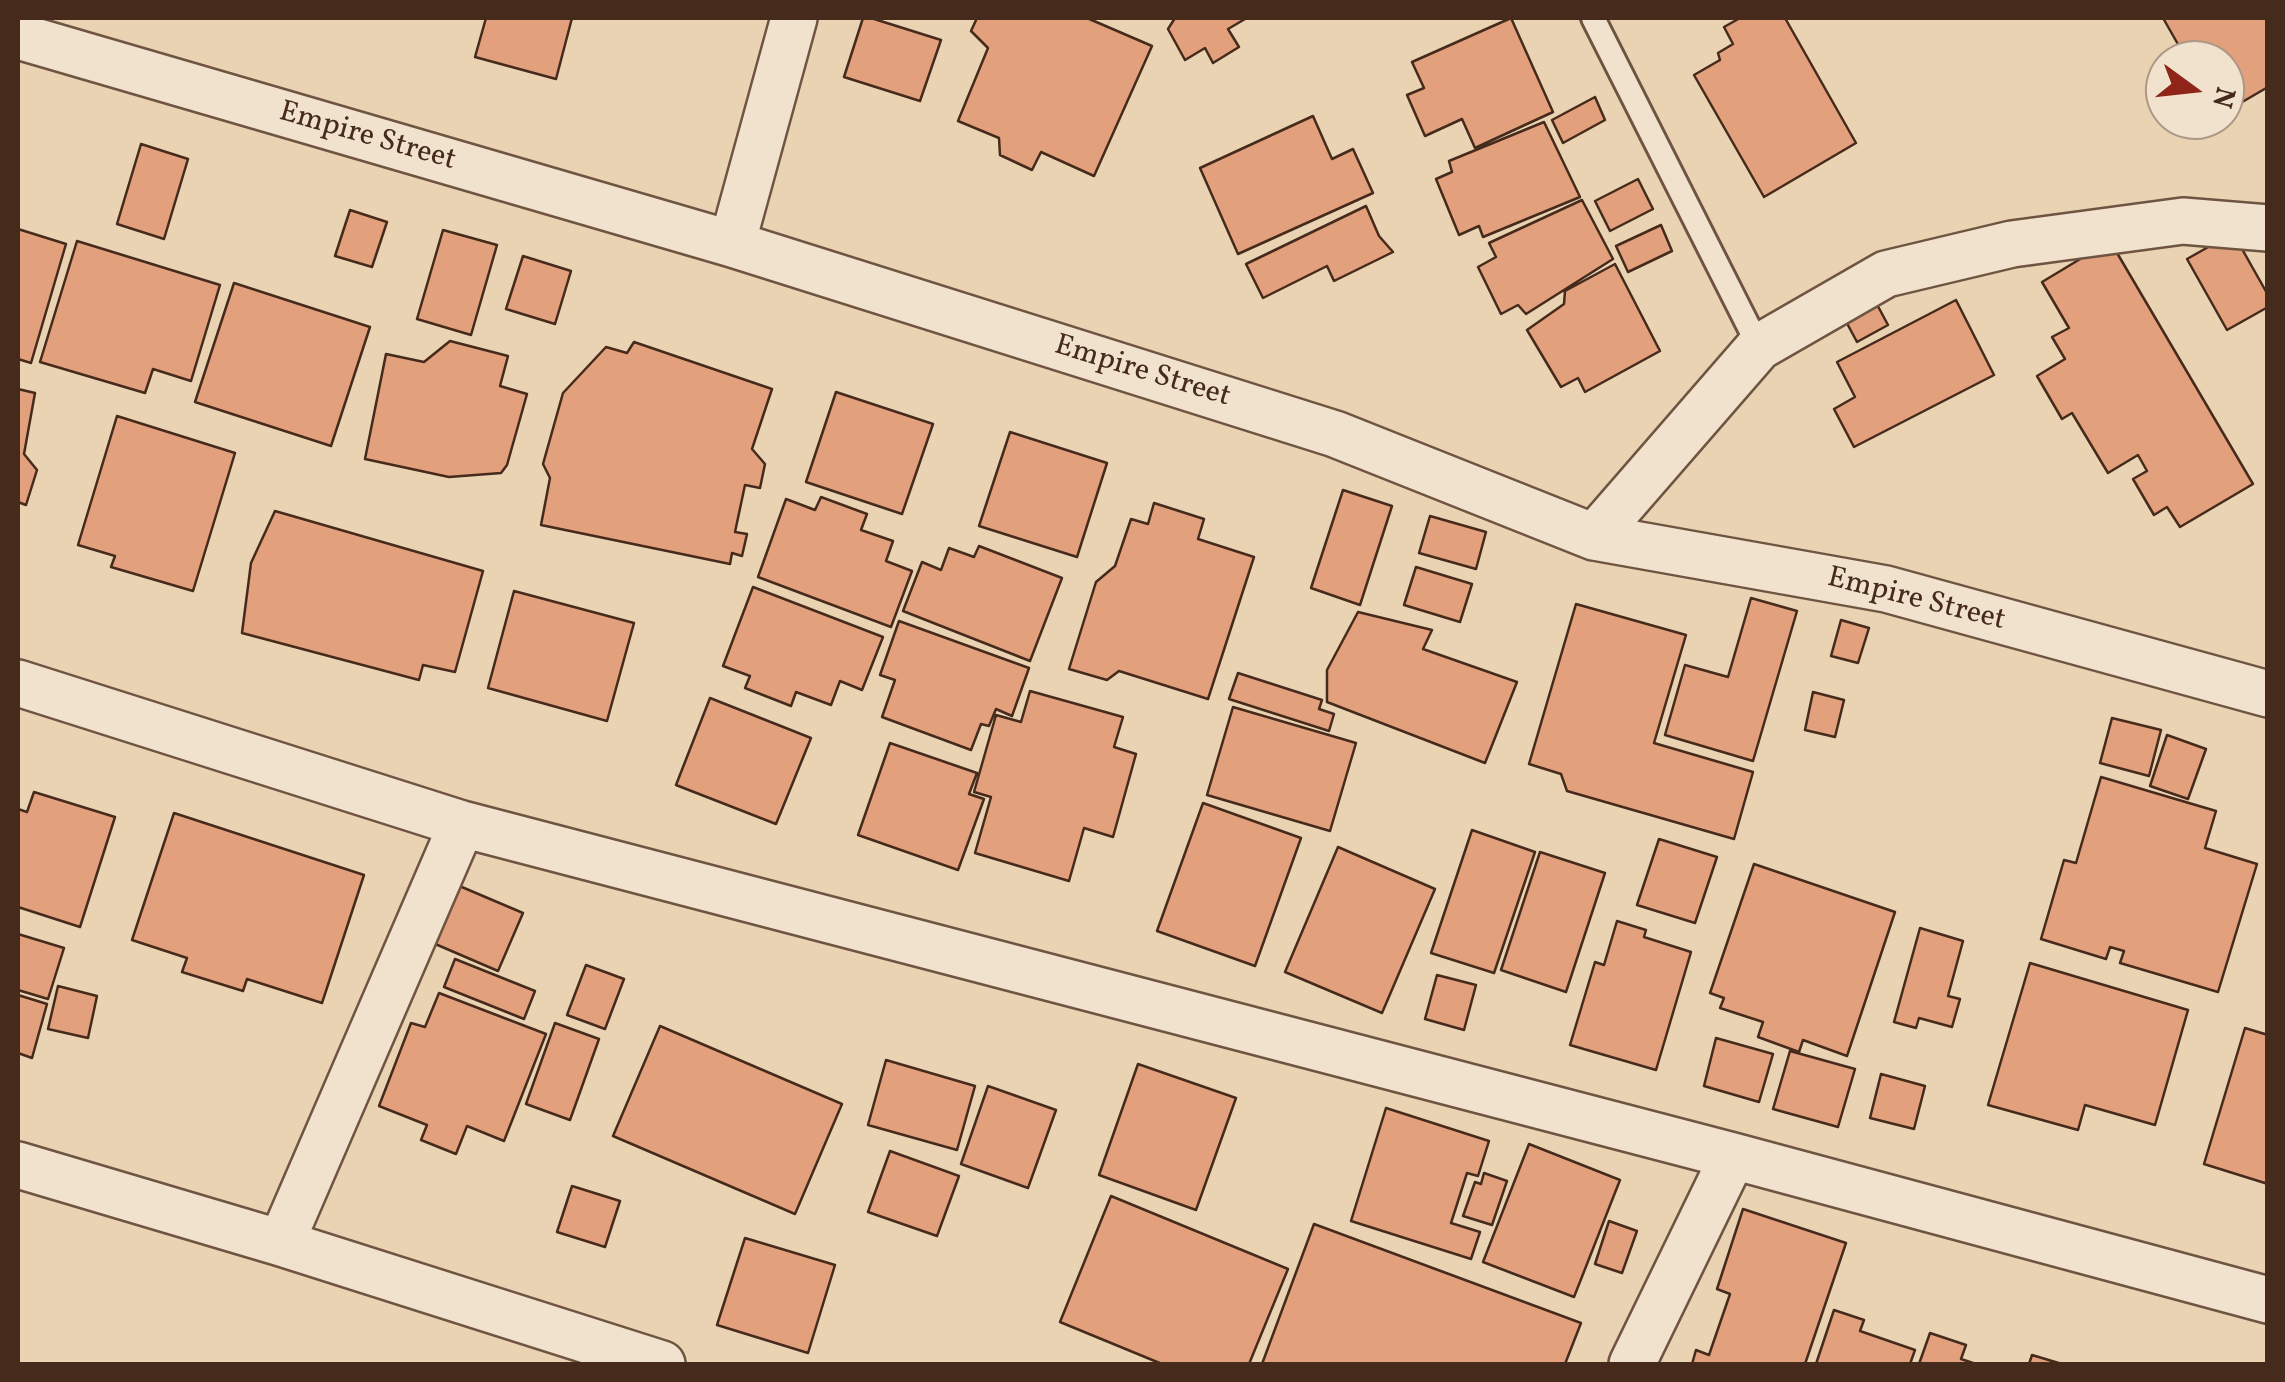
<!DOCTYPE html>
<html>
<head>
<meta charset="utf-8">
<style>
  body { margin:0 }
  #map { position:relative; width:2285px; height:1382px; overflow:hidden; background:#e9d3b3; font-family:Vollkorn,serif }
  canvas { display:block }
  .frame { position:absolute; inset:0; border:20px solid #462a1c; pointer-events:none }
  .north { position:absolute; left:2145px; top:40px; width:100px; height:100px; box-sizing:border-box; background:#f1e2ce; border:2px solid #ad9887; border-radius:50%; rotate:105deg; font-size:28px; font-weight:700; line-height:40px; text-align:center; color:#462a1c }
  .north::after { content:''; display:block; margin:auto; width:35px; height:45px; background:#8f2418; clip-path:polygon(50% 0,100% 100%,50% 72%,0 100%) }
</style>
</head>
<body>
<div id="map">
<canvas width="2285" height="1382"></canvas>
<div class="frame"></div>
<div class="north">N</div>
</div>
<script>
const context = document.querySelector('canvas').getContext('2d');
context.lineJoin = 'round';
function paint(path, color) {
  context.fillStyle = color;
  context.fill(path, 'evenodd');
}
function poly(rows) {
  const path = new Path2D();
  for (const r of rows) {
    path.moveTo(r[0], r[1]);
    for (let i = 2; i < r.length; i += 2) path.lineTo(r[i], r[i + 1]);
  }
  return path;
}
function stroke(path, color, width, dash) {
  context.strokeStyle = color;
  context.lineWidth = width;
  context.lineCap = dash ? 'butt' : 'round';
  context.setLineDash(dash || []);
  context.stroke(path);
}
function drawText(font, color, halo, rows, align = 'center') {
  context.font = font + ' Vollkorn,serif';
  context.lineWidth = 9;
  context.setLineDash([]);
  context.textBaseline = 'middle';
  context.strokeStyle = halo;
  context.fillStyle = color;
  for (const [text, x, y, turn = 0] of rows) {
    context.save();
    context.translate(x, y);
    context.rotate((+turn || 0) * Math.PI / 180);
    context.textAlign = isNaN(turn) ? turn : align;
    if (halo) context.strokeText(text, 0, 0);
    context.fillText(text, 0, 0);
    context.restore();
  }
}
const building = poly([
  [486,18,572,18,556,79,475,57,486,18],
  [863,18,871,18,941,40,920,101,844,77,863,18],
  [977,18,1087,18,1152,46,1094,176,1041,152,1032,170,1000,155,999,138,958,121,988,48,971,31,977,18],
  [1175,18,1245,18,1245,19,1228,29,1239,47,1213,63,1205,48,1185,60,1168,29,1175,18],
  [1511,18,1553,112,1475,148,1462,119,1425,136,1407,95,1424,88,1412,62,1511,18],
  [1740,18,1785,18,1856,143,1764,197,1694,75,1720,60,1718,53,1733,44,1724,27,1740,18],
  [2163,18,2268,18,2268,87,2225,112,2225,60,2187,60,2163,18],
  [1595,97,1605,120,1563,143,1552,120,1595,97],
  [1313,116,1332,159,1353,149,1373,193,1238,254,1200,168,1313,116],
  [1544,122,1580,197,1483,237,1479,226,1459,235,1436,179,1452,172,1449,161,1544,122],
  [141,144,188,159,164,239,117,224,141,144],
  [1638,179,1653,209,1610,231,1595,201,1638,179],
  [1582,200,1613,259,1526,314,1518,305,1501,314,1478,267,1496,257,1489,243,1582,200],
  [1366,206,1379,236,1393,252,1334,281,1327,266,1263,298,1246,264,1366,206],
  [350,210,387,222,372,267,335,256,350,210],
  [1661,225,1672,251,1628,272,1616,246,1661,225],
  [18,229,66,244,31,363,18,359,18,229],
  [443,230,497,245,471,335,417,319,443,230],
  [2233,233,2268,295,2268,307,2227,330,2187,259,2233,233],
  [77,241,220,285,191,381,153,369,145,393,40,362,77,241],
  [2110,241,2253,484,2180,527,2167,507,2154,515,2133,479,2147,471,2138,455,2108,473,2072,413,2062,419,2037,376,2065,359,2052,337,2069,328,2042,282,2110,241],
  [523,256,571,271,555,324,506,309,523,256],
  [1615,264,1660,351,1585,392,1578,378,1561,387,1527,330,1564,304,1565,291,1615,264],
  [234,283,370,327,331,446,195,402,234,283],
  [1873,297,1888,325,1857,342,1842,314,1873,297],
  [1956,300,1994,375,1854,447,1834,409,1855,397,1837,362,1956,300],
  [450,341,508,356,500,386,527,394,507,465,501,473,449,477,365,459,386,354,424,362,450,341],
  [634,342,772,389,752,449,765,464,760,488,745,485,735,532,747,534,742,556,732,553,730,564,541,525,550,478,543,464,563,393,606,347,627,353,634,342],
  [18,389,35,393,24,454,37,470,26,505,18,502,18,389],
  [836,392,933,424,902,514,806,482,836,392],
  [117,416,235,453,193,591,111,567,115,556,78,545,117,416],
  [1010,432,1107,463,1077,557,979,526,1010,432],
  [1343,490,1392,506,1360,605,1311,588,1343,490],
  [821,497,867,514,861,530,893,541,886,561,912,571,891,627,758,577,786,499,815,510,821,497],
  [1154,503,1204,519,1198,539,1254,557,1208,699,1119,671,1107,680,1069,669,1096,582,1115,566,1131,519,1148,524,1154,503],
  [275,511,483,571,455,672,423,665,419,680,242,633,251,563,275,511],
  [1430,516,1486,532,1476,569,1419,553,1430,516],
  [979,546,1062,578,1030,661,903,611,922,562,941,570,949,548,974,557,979,546],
  [1416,567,1472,584,1460,622,1404,605,1416,567],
  [753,587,883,637,862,690,840,681,831,705,796,692,791,706,745,688,750,676,723,666,753,587],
  [514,591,634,623,607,721,488,688,514,591],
  [1751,598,1797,611,1753,761,1665,735,1685,665,1728,677,1751,598],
  [1576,604,1686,635,1654,743,1753,772,1734,839,1567,791,1561,774,1529,764,1576,604],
  [1358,612,1432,630,1423,649,1517,682,1485,763,1327,702,1327,670,1358,612],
  [1841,620,1869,628,1858,663,1831,656,1841,620],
  [899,621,1029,668,1012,716,996,709,989,726,981,724,971,750,882,717,895,680,880,675,899,621],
  [1238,673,1322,700,1319,709,1334,714,1329,731,1229,699,1238,673],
  [1030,691,1123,717,1114,747,1136,754,1113,837,1084,828,1069,881,975,853,991,797,974,792,996,715,1021,722,1030,691],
  [1813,692,1844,700,1835,737,1805,730,1813,692],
  [710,698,811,738,776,824,676,785,710,698],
  [1233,707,1356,743,1330,831,1207,795,1233,707],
  [2112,718,2161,730,2149,776,2100,763,2112,718],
  [2167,735,2206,749,2188,799,2150,786,2167,735],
  [890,743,977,773,969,794,984,799,958,870,858,835,890,743],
  [2101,777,2216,811,2205,848,2257,864,2218,992,2120,963,2124,951,2110,947,2106,959,2041,939,2064,860,2076,863,2101,777],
  [34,792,115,817,80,927,18,907,18,809,27,812,34,792],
  [1203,803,1301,838,1255,966,1157,931,1203,803],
  [174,813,364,875,322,1003,247,979,243,991,182,972,187,958,132,940,174,813],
  [1472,830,1535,852,1494,973,1431,953,1472,830],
  [1659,839,1717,857,1695,923,1637,905,1659,839],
  [1338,847,1435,889,1382,1013,1285,972,1338,847],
  [1540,852,1605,873,1566,992,1501,970,1540,852],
  [1754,864,1895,912,1847,1056,1803,1040,1799,1052,1758,1037,1763,1022,1720,1008,1724,998,1710,993,1754,864],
  [443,879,523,913,498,971,419,937,443,879],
  [1617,921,1646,930,1644,937,1691,952,1656,1070,1570,1045,1595,962,1604,965,1617,921],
  [1920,928,1963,941,1948,996,1960,999,1952,1027,1919,1018,1916,1028,1894,1022,1920,928],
  [18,934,64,948,48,999,18,990,18,934],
  [455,959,535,991,524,1019,444,987,455,959],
  [2030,963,2188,1010,2155,1125,2085,1105,2078,1130,1988,1105,2030,963],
  [586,965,624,979,605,1029,567,1015,586,965],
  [1437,975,1476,985,1464,1030,1425,1019,1437,975],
  [58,986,97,996,88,1038,48,1029,58,986],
  [439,993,546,1034,504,1141,467,1126,456,1154,421,1140,427,1125,379,1106,411,1023,425,1027,439,993],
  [18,995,47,1004,32,1058,18,1053,18,995],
  [555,1023,599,1039,570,1120,526,1104,555,1023],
  [660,1026,842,1104,795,1214,613,1136,660,1026],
  [2245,1028,2268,1035,2268,1184,2204,1164,2245,1028],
  [1716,1038,1773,1054,1759,1102,1704,1086,1716,1038],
  [1790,1051,1855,1069,1838,1127,1773,1109,1790,1051],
  [886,1060,975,1086,957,1150,868,1125,886,1060],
  [1138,1064,1236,1098,1196,1210,1099,1175,1138,1064],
  [1881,1074,1925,1086,1914,1129,1870,1118,1881,1074],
  [988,1086,1056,1110,1028,1188,961,1164,988,1086],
  [1386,1108,1489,1141,1478,1176,1467,1173,1451,1223,1480,1232,1471,1259,1351,1221,1386,1108],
  [1529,1144,1620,1180,1574,1297,1483,1262,1529,1144],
  [890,1151,959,1176,937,1236,868,1212,890,1151],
  [1484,1173,1507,1181,1492,1225,1463,1216,1475,1182,1481,1184,1484,1173],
  [572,1186,620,1201,605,1247,557,1232,572,1186],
  [1111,1196,1288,1269,1249,1364,1162,1364,1060,1322,1111,1196],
  [1743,1209,1846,1243,1805,1364,1692,1364,1696,1350,1709,1355,1730,1294,1717,1289,1743,1209],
  [1609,1221,1637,1231,1622,1273,1595,1264,1609,1221],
  [1314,1224,1581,1323,1565,1364,1262,1364,1314,1224],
  [745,1238,835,1265,808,1353,717,1325,745,1238],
  [1834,1310,1864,1320,1860,1331,1915,1350,1910,1364,1816,1364,1834,1310],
  [1930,1333,1966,1345,1961,1359,1976,1364,1919,1364,1930,1333],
  [2032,1355,2062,1364,2029,1364,2032,1355]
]);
const service = poly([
  [1593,18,1759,347]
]);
const minor = poly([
  [18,36,732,244,1335,434,1594,537,1886,589,2268,694],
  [732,244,794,18],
  [1594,537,1759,347,1886,274,2012,244,2183,221,2268,228],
  [18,683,462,824,1733,1156,2268,1300],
  [18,1165,281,1243,662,1364],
  [281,1243,462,824],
  [1632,1364,1733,1156]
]);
const streetNames = [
  ["Empire Street",367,138,16],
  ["Empire Street",1142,373,17],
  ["Empire Street",1916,601,14]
];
paint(building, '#e3a07c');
stroke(building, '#462a1c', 2.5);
stroke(service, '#6f5442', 28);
stroke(minor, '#6f5442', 50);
stroke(service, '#f1e2ce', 22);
stroke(minor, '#f1e2ce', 45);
drawText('30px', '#462a1c', '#f1e2ce', streetNames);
</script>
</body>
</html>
